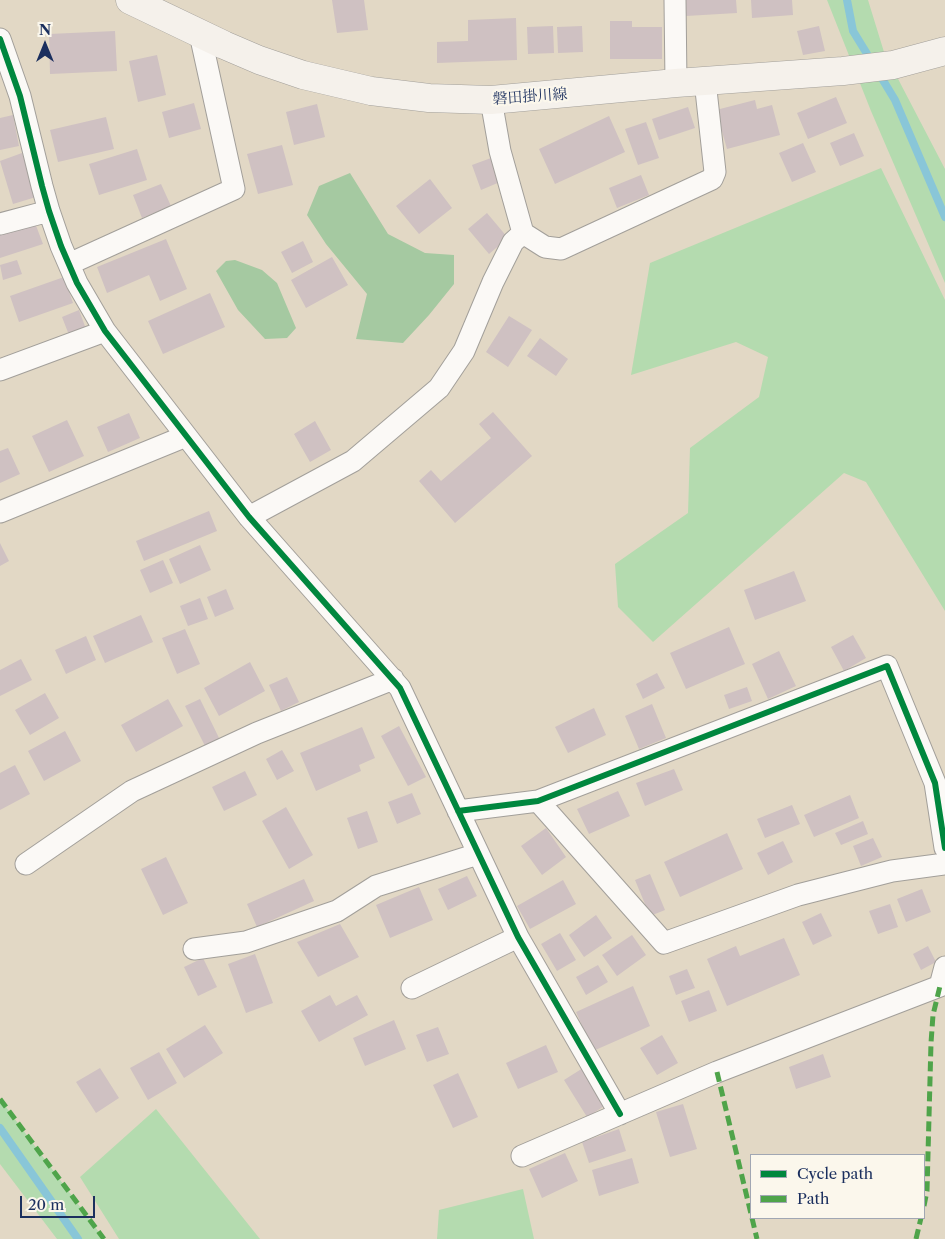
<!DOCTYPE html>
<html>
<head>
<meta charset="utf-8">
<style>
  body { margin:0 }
  #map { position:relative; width:945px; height:1239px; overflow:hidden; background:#e2d8c5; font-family:"Libre Caslon Text",serif }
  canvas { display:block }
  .legend { position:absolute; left:750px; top:1154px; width:175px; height:65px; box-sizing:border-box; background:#fbf7ec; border:1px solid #a1a7b3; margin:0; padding:6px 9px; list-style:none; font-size:15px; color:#1b2f5e }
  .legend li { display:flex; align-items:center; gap:10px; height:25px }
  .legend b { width:25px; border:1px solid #a1a7b3 }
  .north { position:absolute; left:20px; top:20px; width:50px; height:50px; -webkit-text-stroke:4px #fbf7ec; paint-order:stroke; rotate:0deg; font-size:14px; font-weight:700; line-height:20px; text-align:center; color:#1b2f5e }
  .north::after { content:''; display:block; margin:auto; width:18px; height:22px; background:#1b2f5e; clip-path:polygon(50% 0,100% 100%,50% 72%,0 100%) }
  .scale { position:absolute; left:20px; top:1196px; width:75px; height:22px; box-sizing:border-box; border:2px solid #1b2f5e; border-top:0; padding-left:6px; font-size:15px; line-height:18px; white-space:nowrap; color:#1b2f5e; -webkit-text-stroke:4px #fbf7ec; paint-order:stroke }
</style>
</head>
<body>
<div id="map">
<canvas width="945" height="1239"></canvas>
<ul class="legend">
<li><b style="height:6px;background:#00873e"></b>Cycle path</li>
<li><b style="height:6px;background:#4fa44a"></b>Path</li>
</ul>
<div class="north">N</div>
<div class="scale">20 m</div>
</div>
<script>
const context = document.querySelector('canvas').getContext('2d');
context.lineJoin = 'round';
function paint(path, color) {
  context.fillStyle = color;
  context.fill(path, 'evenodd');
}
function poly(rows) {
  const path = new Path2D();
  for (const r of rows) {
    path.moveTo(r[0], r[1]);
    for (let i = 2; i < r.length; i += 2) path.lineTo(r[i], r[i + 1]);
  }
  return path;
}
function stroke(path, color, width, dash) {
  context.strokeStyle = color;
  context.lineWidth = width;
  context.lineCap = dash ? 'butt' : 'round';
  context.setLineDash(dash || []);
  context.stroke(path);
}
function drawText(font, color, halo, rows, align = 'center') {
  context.font = font + ' "Libre Caslon Text","Noto Serif JP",serif';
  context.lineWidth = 4.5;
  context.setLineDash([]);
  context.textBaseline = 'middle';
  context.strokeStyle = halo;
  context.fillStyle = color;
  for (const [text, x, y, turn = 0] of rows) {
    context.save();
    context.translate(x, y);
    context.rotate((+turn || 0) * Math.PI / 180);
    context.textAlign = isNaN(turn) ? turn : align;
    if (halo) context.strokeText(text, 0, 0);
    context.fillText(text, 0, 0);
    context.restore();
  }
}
const green = poly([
  [827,0,868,0,884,52,945,169,945,283,871,111],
  [881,168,945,300,945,611,866,482,844,473,653,642,618,607,615,564,688,513,690,448,759,397,768,357,736,342,631,375,650,263],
  [0,1099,104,1239,57,1239,0,1164],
  [156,1109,260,1239,119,1239,80,1177],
  [523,1189,534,1239,437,1239,439,1210]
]);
const forest = poly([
  [350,173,388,234,425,253,454,255,454,284,429,315,403,343,356,339,367,294,326,244,307,215,319,186],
  [235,260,262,270,277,283,296,328,287,338,265,339,238,310,216,271,226,261]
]);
const stream = poly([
  [847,0,853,31,872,62],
  [878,72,895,100,945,217],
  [0,1128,78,1239]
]);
const building = poly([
  [332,0,364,0,368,30,337,33],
  [686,0,736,0,737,13,686,16],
  [751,0,792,0,793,15,752,18],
  [516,18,517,60,437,63,437,42,468,41,468,20],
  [610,21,632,21,632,27,662,27,662,59,610,59],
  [553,26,554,53,528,54,527,27],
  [582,26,583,52,558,53,557,27],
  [819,26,825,51,803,55,797,31],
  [115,31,117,71,50,74,49,34],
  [157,55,166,95,138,102,129,61],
  [836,97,847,123,808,139,797,113],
  [755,100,757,109,772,105,780,135,727,149,716,110],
  [194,103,201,129,169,138,162,112],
  [317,104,325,137,294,145,286,112],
  [688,107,695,128,659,140,652,119],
  [13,115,19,146,0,150,0,118],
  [609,116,625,152,555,184,539,149],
  [106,117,114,149,58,162,50,130],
  [646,122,659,158,638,165,625,129],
  [854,133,864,156,840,166,830,143],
  [803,143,816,172,792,182,779,153],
  [282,145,293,185,258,194,247,154],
  [137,149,147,180,99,195,89,164],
  [22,153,36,197,13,204,0,161],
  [491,158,500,182,481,190,472,165],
  [641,175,649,195,617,208,609,188],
  [430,179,452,208,419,234,396,206],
  [161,184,171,206,142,218,133,195],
  [487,213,508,238,489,254,468,229],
  [35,223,43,244,0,258,0,235],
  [166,239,187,289,160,301,149,275,107,293,97,267],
  [303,241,313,262,292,273,281,252],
  [332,257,348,285,306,308,291,280],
  [17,260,22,274,3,280,0,265],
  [64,277,73,303,19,322,10,296],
  [210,293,225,327,163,354,148,321],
  [79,310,86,329,69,335,62,317],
  [509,316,532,330,508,367,486,352],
  [540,338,568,359,556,376,527,356],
  [493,412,532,456,455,523,419,481,431,470,441,481,491,438,479,424],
  [129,413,140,438,108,452,97,427],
  [67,420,84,456,49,472,32,436],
  [315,421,331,450,310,462,294,434],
  [8,448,20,474,0,483,0,451],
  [209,511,217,531,144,561,136,541],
  [0,543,9,561,0,566],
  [200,545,211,570,180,584,169,559],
  [163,560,173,583,150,593,140,570],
  [794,571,806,601,755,620,744,590],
  [226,589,234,609,215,617,207,597],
  [200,598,208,619,188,626,180,606],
  [141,615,153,642,105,663,93,636],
  [729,627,745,664,686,689,670,653],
  [185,629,200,664,177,674,162,638],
  [853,635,866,658,844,671,831,647],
  [86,636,96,660,66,674,55,650],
  [779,651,796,686,768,699,752,664],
  [21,659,32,680,0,696,0,670],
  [250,662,265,691,219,716,204,688],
  [657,673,665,688,643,699,636,684],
  [287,677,299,702,281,711,269,685],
  [747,687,752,701,729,709,724,695],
  [45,693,59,718,30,735,15,710],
  [168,699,183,726,136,752,121,725],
  [200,699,220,740,206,748,185,706],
  [652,704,666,738,639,749,625,716],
  [594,708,606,735,568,753,555,727],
  [399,726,426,777,408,786,381,736],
  [362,727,375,758,359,765,361,771,316,791,300,753],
  [65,731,81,761,44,781,28,751],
  [282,750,294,771,277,780,266,759],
  [15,765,30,794,0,810,0,773],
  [674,769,683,790,645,806,636,783],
  [245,771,257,795,224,811,212,787],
  [618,791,630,816,589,834,577,809],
  [412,793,421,814,397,824,388,802],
  [850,795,859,818,814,837,804,815],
  [792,805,800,824,765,838,757,819],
  [286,807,313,855,289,869,262,821],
  [367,811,378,842,358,849,347,818],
  [863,821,868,834,841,845,835,833],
  [546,828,566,857,542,875,521,846],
  [727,833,743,869,680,897,664,862],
  [873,838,882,857,861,866,853,846],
  [783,841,793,862,768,875,757,853],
  [166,857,188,903,163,915,141,869],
  [650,874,665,910,650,916,635,880],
  [467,876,477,896,448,910,438,889],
  [304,879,314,901,257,927,247,904],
  [563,880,576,904,530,929,517,906],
  [419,887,433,920,390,938,376,905],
  [922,889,931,912,906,922,897,899],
  [890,904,898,927,878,934,869,911],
  [821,913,832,936,813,945,802,922],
  [596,915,612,938,584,957,569,935],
  [340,924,359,957,318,977,297,942],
  [560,933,576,960,557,971,541,944],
  [632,935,646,955,617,976,602,955],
  [784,938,800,975,727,1006,707,959,736,946,740,956],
  [928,946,936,962,921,970,913,954],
  [255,954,273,1003,246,1013,228,964],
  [203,958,217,987,198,996,184,967],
  [598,965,608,982,586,995,576,977],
  [687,969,695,988,676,995,669,976],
  [633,986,650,1026,593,1051,576,1012],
  [709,990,717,1011,689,1022,681,1001],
  [330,995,336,1006,357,995,368,1015,319,1042,301,1011],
  [394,1020,406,1049,365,1066,353,1038],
  [205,1025,223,1053,184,1078,166,1049],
  [438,1027,449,1054,427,1062,416,1035],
  [662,1035,678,1063,657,1075,640,1048],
  [546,1045,558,1072,518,1089,506,1063],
  [159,1052,177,1083,148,1100,130,1068],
  [823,1054,831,1077,796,1089,789,1067],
  [100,1068,119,1098,96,1113,76,1082],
  [583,1068,606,1105,587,1117,564,1080],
  [458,1073,478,1117,453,1128,433,1085],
  [683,1104,697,1149,670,1157,656,1112],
  [619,1129,626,1151,589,1163,582,1142],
  [565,1153,578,1181,542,1198,529,1169],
  [632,1158,639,1183,599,1196,592,1170]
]);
const minor = poly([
  [675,0,676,83],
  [0,39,20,96,42,186,49,211,61,246,77,283,105,331,249,517,400,688,518,937,620,1114],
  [0,224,49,211],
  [523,233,545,247,561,249,712,179,715,172,705,81],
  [69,264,234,189,200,34],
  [0,370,105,331],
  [0,512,186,436],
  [249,517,353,461,439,388,464,351,493,282,513,242,523,233,500,151,491,100],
  [538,801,664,943,798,895,892,871,945,864],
  [458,811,538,801,887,666,935,783,945,848],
  [26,864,132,791,257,733,393,679],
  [194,949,246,942,337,911,376,886,478,854],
  [412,988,518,937],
  [522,1156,717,1072,940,986,945,967]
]);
const secondary = poly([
  [130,0,224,45,259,60,303,75,371,91,429,98,491,100,676,83,843,71,893,65,945,51]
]);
const quiet = poly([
  [717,1072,751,1214],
  [0,1099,104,1239],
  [924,1206,927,1191,931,1043,933,1015,940,986],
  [752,1218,757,1239],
  [916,1239,921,1218]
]);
const cycleway = poly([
  [0,39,20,96,42,186,49,211,61,246,77,283,105,331,249,517,400,688,518,937,620,1114],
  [458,811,538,801,887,666,935,783,945,848]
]);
const streetNames = [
  ["磐田掛川線",530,97,-4]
];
paint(green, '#b4dbaf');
paint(forest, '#a5c9a1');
stroke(stream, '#89c6d8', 8);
paint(building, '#cfc1c2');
stroke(minor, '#a29f9a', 23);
stroke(secondary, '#a29f9a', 29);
stroke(minor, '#fbf9f6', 21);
stroke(secondary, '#f5f1eb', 28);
stroke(quiet, '#4fa44a', 5, [10, 5]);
stroke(cycleway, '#00873e', 6);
drawText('15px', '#1b2f5e', '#fbf7ec', streetNames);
</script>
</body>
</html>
